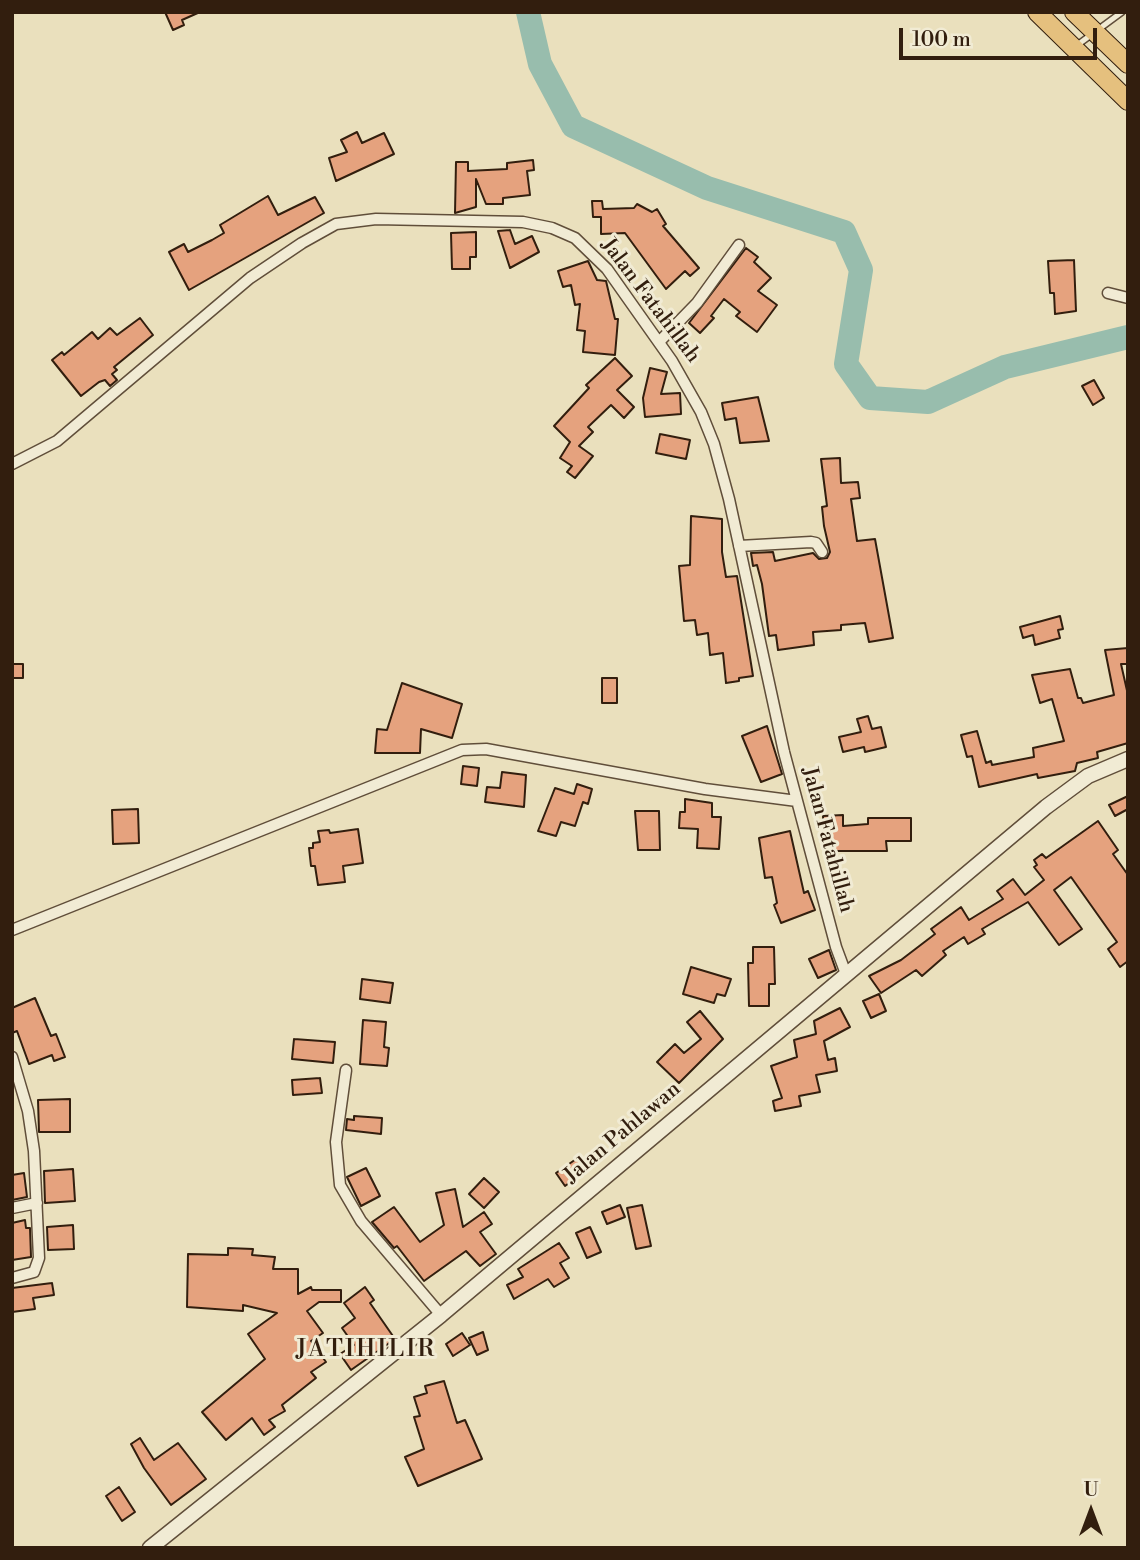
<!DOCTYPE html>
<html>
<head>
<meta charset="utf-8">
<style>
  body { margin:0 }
  #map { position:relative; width:1140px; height:1560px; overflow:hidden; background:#eae0bd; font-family:"Libre Bodoni",serif }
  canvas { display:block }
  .frame { position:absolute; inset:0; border:14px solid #321e0e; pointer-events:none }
  .north { position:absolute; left:1056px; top:1476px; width:70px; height:70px; -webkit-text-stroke:5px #f1ebd4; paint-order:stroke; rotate:0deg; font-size:19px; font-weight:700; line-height:28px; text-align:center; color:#321e0e }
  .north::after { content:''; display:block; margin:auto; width:24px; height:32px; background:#321e0e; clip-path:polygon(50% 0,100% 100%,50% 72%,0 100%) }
  .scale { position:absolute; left:899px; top:28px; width:198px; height:32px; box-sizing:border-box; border:4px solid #321e0e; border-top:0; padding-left:9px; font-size:21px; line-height:24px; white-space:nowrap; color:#321e0e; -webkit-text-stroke:5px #f1ebd4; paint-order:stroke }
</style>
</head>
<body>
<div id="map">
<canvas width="1140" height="1560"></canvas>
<div class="frame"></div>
<div class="north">U</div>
<div class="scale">100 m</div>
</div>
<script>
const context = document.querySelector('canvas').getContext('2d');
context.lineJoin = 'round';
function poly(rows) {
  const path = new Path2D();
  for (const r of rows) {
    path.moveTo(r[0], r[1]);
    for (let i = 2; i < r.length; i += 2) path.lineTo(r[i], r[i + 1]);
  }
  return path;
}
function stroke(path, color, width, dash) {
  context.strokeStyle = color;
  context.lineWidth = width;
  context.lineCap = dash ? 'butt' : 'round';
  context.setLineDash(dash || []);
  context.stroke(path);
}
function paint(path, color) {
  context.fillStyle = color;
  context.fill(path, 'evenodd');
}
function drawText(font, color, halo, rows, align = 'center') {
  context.font = font + ' "Libre Bodoni",serif';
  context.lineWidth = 6;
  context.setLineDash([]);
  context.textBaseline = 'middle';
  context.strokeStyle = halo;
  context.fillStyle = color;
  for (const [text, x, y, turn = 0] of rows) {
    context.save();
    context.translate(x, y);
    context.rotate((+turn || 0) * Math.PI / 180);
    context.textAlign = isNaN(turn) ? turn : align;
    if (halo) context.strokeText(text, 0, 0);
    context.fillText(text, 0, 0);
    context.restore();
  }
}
const river = poly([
  [528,12,540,64,573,126,707,188,844,232,861,270,846,364,870,398,928,402,1005,367,1128,337]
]);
const building = poly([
  [165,12,200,12,182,20,184,25,173,30,165,12],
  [357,132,362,143,384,133,394,154,336,181,329,158,347,152,341,140,357,132],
  [533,160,534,170,527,171,530,195,503,198,503,204,486,204,476,179,476,207,455,213,456,162,468,162,468,171,507,169,507,163,533,160],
  [268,196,278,215,315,197,324,213,189,290,169,252,184,244,188,252,212,240,224,233,220,225,268,196],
  [592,201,602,201,603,209,634,208,637,204,652,212,657,209,666,224,663,226,699,268,690,276,685,271,666,289,625,233,601,234,601,217,593,217,592,201],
  [510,230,515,244,532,236,539,252,510,268,498,231,510,230],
  [476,232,476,257,470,257,470,269,452,269,451,233,476,232],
  [746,248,758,257,754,262,771,278,758,291,777,305,757,332,736,316,740,312,724,299,711,316,714,318,700,333,689,323,746,248],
  [1074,260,1076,311,1055,314,1054,293,1050,293,1048,261,1074,260],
  [588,261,597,280,606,281,615,319,618,319,615,355,583,352,585,331,577,330,580,304,575,305,571,285,563,287,558,271,588,261],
  [140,318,153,335,114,367,117,370,112,374,117,380,110,386,105,380,99,382,81,396,52,360,62,352,64,355,92,332,98,339,110,328,117,335,140,318],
  [615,358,632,376,617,390,634,407,624,418,611,405,588,427,593,432,579,446,593,456,575,478,567,472,572,466,560,458,570,442,554,426,589,388,586,385,615,358],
  [650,368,667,372,661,394,680,393,681,414,645,417,643,398,650,368],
  [1094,380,1104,398,1093,405,1082,386,1094,380],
  [758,397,769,441,740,443,736,418,725,420,722,403,758,397],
  [660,434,690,440,686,459,656,453,660,434],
  [840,458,841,483,858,482,860,498,851,499,857,541,875,539,893,638,869,642,865,623,841,625,841,630,813,632,814,645,778,650,776,635,769,636,762,584,757,565,753,566,751,553,773,552,775,561,813,553,819,559,827,558,830,552,824,526,822,507,827,506,821,459,840,458],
  [691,516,722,519,722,552,726,577,737,576,753,676,739,678,739,681,726,683,723,653,710,655,708,633,697,635,695,620,684,621,679,566,690,565,691,516],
  [1060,616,1063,629,1058,630,1060,638,1035,645,1033,635,1023,638,1020,627,1060,616],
  [1128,648,1128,664,1121,664,1128,695,1128,743,1097,752,1098,758,1077,763,1075,771,1038,778,1037,774,979,787,972,756,967,757,961,735,977,731,986,763,991,761,992,765,1034,757,1033,748,1064,741,1052,699,1040,703,1032,675,1070,669,1078,698,1081,698,1083,703,1114,695,1105,650,1128,648],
  [12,664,23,664,23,678,12,678,12,664],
  [602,678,617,678,617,703,602,703,602,678],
  [402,683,462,704,452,738,421,729,420,753,375,753,377,729,387,730,402,683],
  [868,716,872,729,881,727,886,747,865,752,864,747,843,752,839,737,861,732,857,719,868,716],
  [767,726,782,774,761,782,742,736,767,726],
  [463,766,479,768,477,786,461,784,463,766],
  [502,772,526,775,524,807,485,802,487,787,500,788,502,772],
  [577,784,592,789,588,804,583,802,575,826,561,822,556,836,538,831,555,788,574,794,577,784],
  [1128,796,1128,809,1115,816,1109,805,1128,796],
  [685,799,712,803,712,817,721,817,719,849,697,848,698,829,679,828,680,812,685,812,685,799],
  [138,809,139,843,113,844,112,810,138,809],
  [635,811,659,811,660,850,638,850,635,811],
  [843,815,843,826,868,824,868,818,911,818,911,841,886,841,887,851,825,851,823,816,843,815],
  [1098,821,1118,850,1113,854,1128,875,1128,961,1120,967,1108,949,1117,942,1071,877,1054,890,1082,929,1059,945,1028,902,982,929,985,934,968,944,964,937,943,951,946,955,922,976,916,970,881,993,869,976,901,960,935,934,931,929,961,907,969,920,1003,899,997,891,1013,879,1025,895,1044,880,1034,867,1037,865,1034,860,1042,854,1046,858,1098,821],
  [358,829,363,863,343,866,345,882,318,885,315,866,311,866,309,848,313,848,313,843,320,842,318,831,329,830,330,833,358,829],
  [790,831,804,893,808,891,815,910,781,923,774,905,777,903,772,877,765,878,759,838,790,831],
  [753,947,774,947,775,984,769,984,769,1006,749,1006,748,963,753,963,753,947],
  [829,950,836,970,818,978,809,959,829,950],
  [691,967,731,979,725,996,717,994,714,1003,683,994,691,967],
  [362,979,393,983,390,1003,360,999,362,979],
  [879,994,886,1011,871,1018,863,1001,879,994],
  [35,998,51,1036,56,1034,65,1057,54,1061,52,1055,29,1064,17,1031,12,1033,12,1008,35,998],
  [840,1008,850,1027,824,1041,828,1060,835,1058,837,1071,816,1075,820,1092,799,1096,801,1106,775,1111,773,1101,782,1098,771,1066,797,1057,794,1040,816,1034,814,1021,840,1008],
  [700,1011,723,1039,679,1083,657,1062,675,1044,684,1053,701,1039,687,1022,700,1011],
  [363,1020,386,1022,384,1047,389,1048,387,1066,360,1064,363,1020],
  [294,1039,335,1042,333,1063,292,1059,294,1039],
  [320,1078,322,1093,293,1095,292,1080,320,1078],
  [70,1099,70,1132,39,1132,38,1100,70,1099],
  [354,1116,382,1118,381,1134,346,1130,347,1119,354,1120,354,1116],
  [579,1157,588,1169,565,1186,556,1173,579,1157],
  [366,1168,380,1196,361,1206,347,1177,366,1168],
  [73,1169,75,1201,45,1203,44,1171,73,1169],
  [24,1173,27,1197,12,1200,12,1175,24,1173],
  [484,1178,499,1192,484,1208,469,1194,484,1178],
  [455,1189,463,1227,484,1212,492,1224,480,1232,496,1254,480,1266,466,1251,424,1281,397,1246,394,1248,372,1222,394,1207,420,1242,444,1225,436,1193,455,1189],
  [620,1205,625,1217,607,1224,602,1212,620,1205],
  [642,1205,651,1246,636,1249,627,1208,642,1205],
  [25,1220,26,1228,30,1228,31,1257,12,1260,12,1223,25,1220],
  [73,1225,74,1249,48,1250,47,1227,73,1225],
  [590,1227,601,1252,587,1258,576,1233,590,1227],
  [559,1243,569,1258,560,1263,569,1278,554,1287,548,1279,514,1299,507,1285,523,1277,518,1269,559,1243],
  [228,1248,253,1249,252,1255,275,1257,273,1269,298,1269,298,1294,311,1287,312,1290,341,1290,341,1302,319,1302,307,1311,323,1333,311,1341,326,1362,311,1372,316,1378,282,1405,285,1411,269,1420,275,1427,264,1435,252,1418,226,1440,202,1412,265,1359,248,1334,277,1313,243,1305,243,1311,187,1307,188,1254,228,1255,228,1248],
  [52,1283,54,1295,33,1298,35,1309,12,1312,12,1288,52,1283],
  [365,1287,374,1300,370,1303,395,1339,351,1370,340,1354,354,1345,342,1328,355,1318,344,1303,365,1287],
  [483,1332,488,1350,477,1355,469,1338,483,1332],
  [462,1333,470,1345,453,1356,446,1344,462,1333],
  [444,1381,457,1423,465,1420,482,1459,418,1486,405,1457,424,1449,414,1417,420,1416,414,1397,427,1393,425,1386,444,1381],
  [140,1438,154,1460,178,1443,206,1479,171,1505,144,1468,131,1444,140,1438],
  [119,1487,135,1512,122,1521,106,1496,119,1487]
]);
const service = poly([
  [1076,46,1122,12]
]);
const minor = poly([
  [1108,293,1128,298],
  [659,342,697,303,739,245],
  [12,464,57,441,250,278,302,243,336,224,376,219,523,222,552,228,575,238,607,269,672,361,701,412,714,444,729,499,784,752,836,947,846,974],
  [739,546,811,542,816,543,822,552],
  [12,930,462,750,486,749,705,789,797,801],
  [12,1057,28,1111,34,1151,39,1258,34,1272,12,1278],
  [346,1070,336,1142,340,1185,361,1221,441,1315],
  [12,1208,37,1203]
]);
const tertiary = poly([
  [150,1548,441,1315,1046,807,1088,776,1128,759]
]);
const trunk = poly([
  [1037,12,1128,101],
  [1074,12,1128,64]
]);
const streetNames = [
  ["Jalan Fatahillah",650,301,53],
  ["Jalan Fatahillah",827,840,75],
  ["Jalan Pahlawan",623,1133,-40]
];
const quarterNames = [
  ["JATIHILIR",366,1350]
];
stroke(river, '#98bdad', 24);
paint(building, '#e5a27e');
stroke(building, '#321e0e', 2);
stroke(service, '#604e3a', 8);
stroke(minor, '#604e3a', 13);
stroke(tertiary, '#604e3a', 17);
stroke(trunk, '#321e0e', 20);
stroke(service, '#f1ebd4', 5);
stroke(minor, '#f1ebd4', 10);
stroke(tertiary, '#f1ebd4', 14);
stroke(trunk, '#e5c07e', 18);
drawText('21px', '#321e0e', '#f1ebd4', streetNames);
context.letterSpacing = '2px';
drawText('24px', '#321e0e', '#f1ebd4', quarterNames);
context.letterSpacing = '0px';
</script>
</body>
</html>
